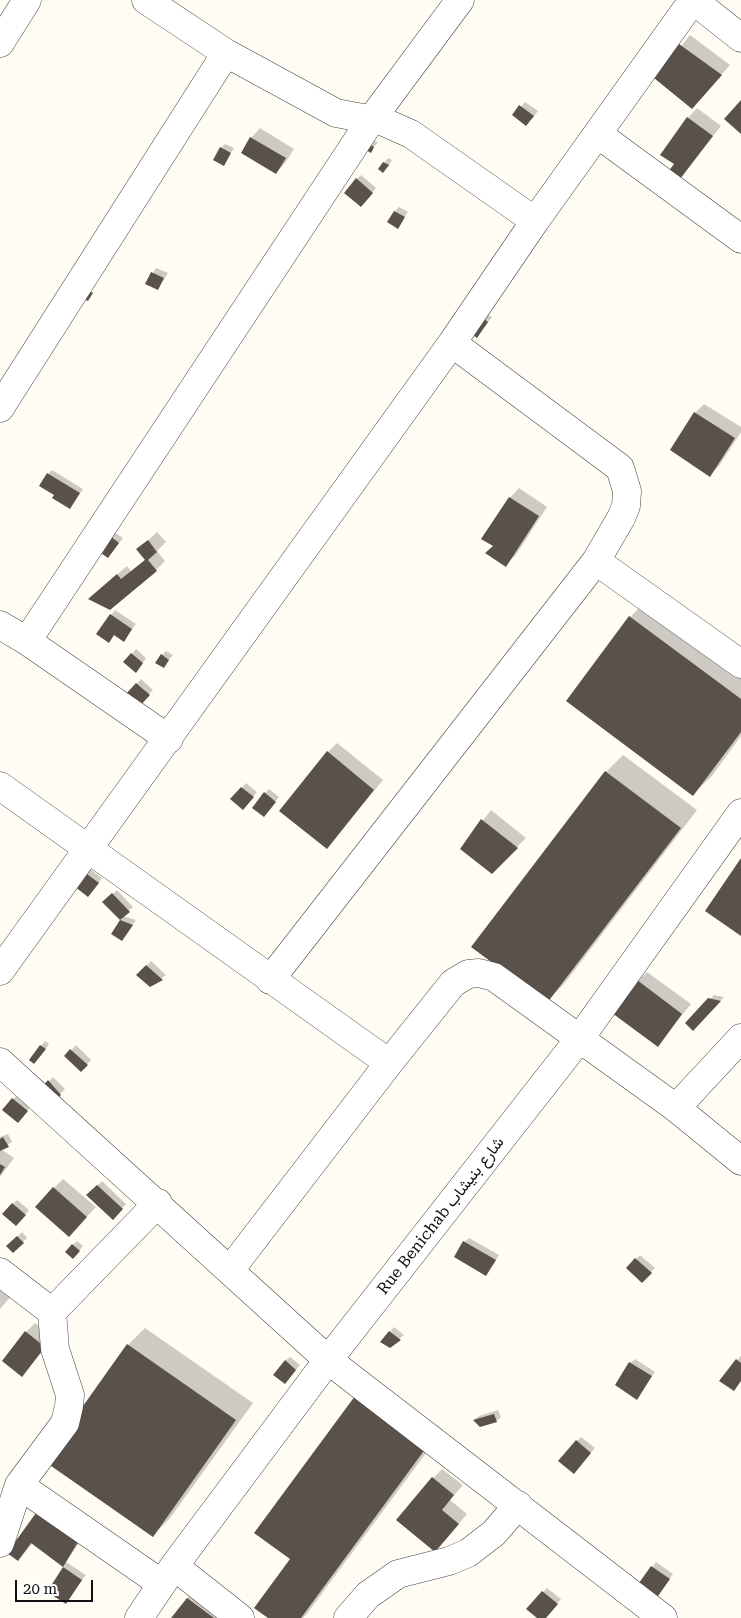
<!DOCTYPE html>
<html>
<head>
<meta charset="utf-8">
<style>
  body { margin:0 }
  #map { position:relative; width:741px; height:1618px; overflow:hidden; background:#fffdf3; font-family:"Roboto Serif",serif }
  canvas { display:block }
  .scale { position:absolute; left:15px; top:1580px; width:78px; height:22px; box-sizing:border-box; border:2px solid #101010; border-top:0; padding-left:6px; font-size:15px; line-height:18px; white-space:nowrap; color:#101010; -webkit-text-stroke:4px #fff; paint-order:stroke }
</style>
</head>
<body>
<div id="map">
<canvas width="741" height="1618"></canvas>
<div class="scale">20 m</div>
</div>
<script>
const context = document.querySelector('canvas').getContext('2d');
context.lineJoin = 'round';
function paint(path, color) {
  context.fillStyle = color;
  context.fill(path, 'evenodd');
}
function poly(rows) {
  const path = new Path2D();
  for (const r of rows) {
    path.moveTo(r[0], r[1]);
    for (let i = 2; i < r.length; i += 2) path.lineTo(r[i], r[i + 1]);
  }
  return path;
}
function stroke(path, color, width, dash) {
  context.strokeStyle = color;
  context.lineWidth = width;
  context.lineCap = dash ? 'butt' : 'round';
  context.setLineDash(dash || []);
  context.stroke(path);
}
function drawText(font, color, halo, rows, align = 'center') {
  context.font = font + ' "Roboto Serif",Vazirmatn,serif';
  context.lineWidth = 5;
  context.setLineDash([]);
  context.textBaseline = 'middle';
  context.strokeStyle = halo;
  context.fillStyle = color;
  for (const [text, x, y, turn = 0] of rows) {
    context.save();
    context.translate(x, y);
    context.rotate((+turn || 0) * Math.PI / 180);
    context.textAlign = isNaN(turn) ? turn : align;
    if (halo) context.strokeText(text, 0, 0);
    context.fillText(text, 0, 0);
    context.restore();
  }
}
const shadow = poly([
  [690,35,730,65,701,98,656,78],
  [525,102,538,111,531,120,514,115],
  [697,108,721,126,676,182,676,164,688,118],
  [260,128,294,149,285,163,276,173,251,138],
  [374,141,378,142,371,151,370,145],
  [225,144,234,148,224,164,221,148],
  [388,158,392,160,388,167,384,163],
  [361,175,376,188,365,201,357,179],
  [399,207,408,212,397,227,395,211],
  [156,268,168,273,158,289,146,284],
  [482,311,492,317,477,336],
  [704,404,741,427,741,432,719,466,710,475,695,413],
  [52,470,83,489,70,508,48,474],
  [519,488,547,507,515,556,505,565,494,545,510,498],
  [114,532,123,538,112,552,99,550],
  [157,532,166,542,157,551,165,561,156,570,99,590,127,566,131,571,146,559,138,550],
  [648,599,741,669,741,736,711,777,693,794,568,701,630,617],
  [115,610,136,624,124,640,115,634,109,641,111,615],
  [136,649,146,658,140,667,132,654],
  [166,651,173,655,163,667,162,655],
  [141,679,153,690,138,705,127,695],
  [337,743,383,780,327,847,328,752],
  [623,755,697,810,564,984,546,1002,606,772],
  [246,783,257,792,247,804,232,799],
  [269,789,279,797,268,811,265,793],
  [491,810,526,838,492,872,461,849],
  [77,859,102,878,92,891],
  [117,890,133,907,123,916,136,920,122,940,112,934,121,920,104,902],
  [151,961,166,975,150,986,138,975],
  [647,972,691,1004,658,1045,638,981],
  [714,995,724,997,693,1029,687,1023],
  [45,1041,49,1044,39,1058,30,1060],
  [76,1045,91,1060,81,1071,66,1056],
  [53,1077,65,1089,56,1098,45,1086],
  [17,1095,31,1106,22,1117,4,1110],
  [8,1134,12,1142,1,1149,14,1158,0,1177,0,1137],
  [63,1179,96,1207,78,1226,54,1188],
  [102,1181,126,1204,113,1218,88,1195],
  [17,1200,29,1210,21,1220,13,1204],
  [22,1232,27,1238,14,1251,8,1246],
  [469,1238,499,1255,486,1275,464,1242],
  [77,1241,83,1246,77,1253,73,1245],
  [640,1255,655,1268,642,1281,628,1268],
  [0,1285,12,1295,0,1309],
  [35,1323,54,1337,22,1376,26,1332],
  [394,1327,404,1335,390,1346,382,1341],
  [145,1328,253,1403,170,1518,153,1536,128,1345],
  [741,1356,741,1381,737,1360],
  [290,1357,300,1365,289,1378,285,1361],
  [635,1359,655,1372,637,1398,630,1363],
  [374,1380,443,1430,306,1615,303,1618,270,1618,292,1559],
  [498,1410,501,1417,496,1421,474,1420,479,1416],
  [581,1437,595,1448,578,1468,577,1441],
  [442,1469,463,1485,450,1500,467,1514,444,1541,433,1478],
  [37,1514,86,1533,66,1562,86,1575,66,1602,49,1591,64,1567,33,1543,18,1560],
  [656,1562,673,1574,662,1590,641,1583],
  [205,1581,255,1618,173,1618,187,1598],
  [547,1588,561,1599,545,1618,539,1618,543,1592]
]);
const building = poly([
  [679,44,722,75,692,109,654,78],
  [741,100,741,134,724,119],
  [519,105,534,116,526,126,512,115],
  [687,117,713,136,677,183,665,176,674,164,660,155],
  [250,137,286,158,276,174,241,153],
  [369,144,374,147,371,153,366,150],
  [220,147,231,153,224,166,213,160],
  [383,162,389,165,383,173,378,169],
  [356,178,373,193,361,207,344,193],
  [394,211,405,217,398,229,387,222],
  [151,272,164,278,158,290,145,284],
  [85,289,93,293,88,301,81,298],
  [477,314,488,322,477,338,466,330],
  [694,412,735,438,710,477,670,450],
  [47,473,80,493,70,509,52,498,54,495,39,486],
  [509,497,539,516,506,567,485,553,493,546,481,539],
  [109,535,119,543,108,558,98,551],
  [148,540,157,552,148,560,157,571,110,610,88,599,117,574,121,579,145,560,136,549],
  [110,614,132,629,124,642,114,635,109,643,96,634],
  [629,616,741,699,741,732,693,796,566,701],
  [131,653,143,663,136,673,123,662],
  [161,654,169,660,164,668,155,663],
  [136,683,150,695,139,707,125,695],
  [327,751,374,790,327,849,279,811],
  [605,771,681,828,547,1003,471,947],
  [241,787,254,797,243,810,230,799],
  [264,792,276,802,264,817,252,808],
  [481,819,518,848,492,874,460,849],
  [741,858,741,936,705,911],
  [71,862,99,883,88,897,61,876],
  [112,893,130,912,120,920,133,925,122,941,111,934,120,920,102,902],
  [146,965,163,980,150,987,136,975],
  [637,980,682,1014,658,1047,612,1013],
  [708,998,721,1001,693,1031,685,1023],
  [40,1045,46,1049,34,1064,29,1060],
  [70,1049,88,1065,81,1072,64,1056],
  [48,1080,61,1095,56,1100,43,1086],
  [12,1098,28,1111,18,1123,2,1110],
  [3,1137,9,1147,0,1151,0,1139],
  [0,1164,5,1167,0,1175],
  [97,1185,123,1209,113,1220,86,1195],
  [53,1187,87,1217,69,1237,35,1207],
  [12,1203,26,1215,16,1226,2,1214],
  [17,1236,24,1243,13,1253,6,1246],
  [463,1241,496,1260,486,1276,454,1257],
  [72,1244,80,1251,73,1259,65,1252],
  [635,1258,652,1273,642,1283,626,1268],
  [25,1331,45,1347,22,1377,2,1361],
  [389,1331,401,1340,390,1348,380,1342],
  [127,1344,236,1420,153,1537,44,1461],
  [736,1359,741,1363,741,1381,734,1391,719,1381],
  [285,1360,296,1370,285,1384,273,1375],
  [629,1362,652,1376,637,1400,615,1385],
  [355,1396,426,1448,301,1618,268,1618,254,1608,290,1559,254,1533],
  [494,1414,497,1422,480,1427,473,1420],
  [576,1440,591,1453,574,1474,558,1461],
  [432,1477,454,1495,442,1510,459,1524,435,1552,396,1520],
  [36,1513,78,1542,63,1567,31,1543,18,1561,7,1553],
  [651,1566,670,1579,658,1596,639,1583],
  [63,1567,82,1580,66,1604,47,1592],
  [542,1591,558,1604,546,1618,537,1618,526,1609],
  [187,1598,214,1618,171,1618]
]);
const minor = poly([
  [146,0,226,53,336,113,384,122,411,134,535,221],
  [693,0,741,38],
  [0,43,27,0],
  [599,135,741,239],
  [0,408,226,53],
  [596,561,741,664],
  [0,625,27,641,169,739],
  [27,641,371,120,460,0],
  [0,786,389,1063],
  [0,971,452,343,535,221,693,0],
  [270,980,596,561,621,518,626,506,627,491,620,468,452,343],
  [0,1062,328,1360,663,1618],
  [676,1108,741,1038],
  [230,1270,389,1063,453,983,468,974,479,973,494,977,676,1108,741,1161],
  [0,1272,52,1312,158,1203],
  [19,1485,65,1423,69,1406,70,1395,55,1349,52,1312],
  [0,1543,19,1485,162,1584],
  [174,1566,240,1618],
  [139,1618,174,1566,328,1360,580,1038,741,813],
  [348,1618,368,1595,398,1574,449,1561,468,1553,494,1533,518,1505]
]);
const streetNames = [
  ["Rue Benichab شارع بنيشاب",441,1216,-52]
];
paint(shadow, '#0003');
paint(building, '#5a514b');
stroke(minor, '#434343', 29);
stroke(minor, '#fff', 28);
drawText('16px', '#101010', '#fff', streetNames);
</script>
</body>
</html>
